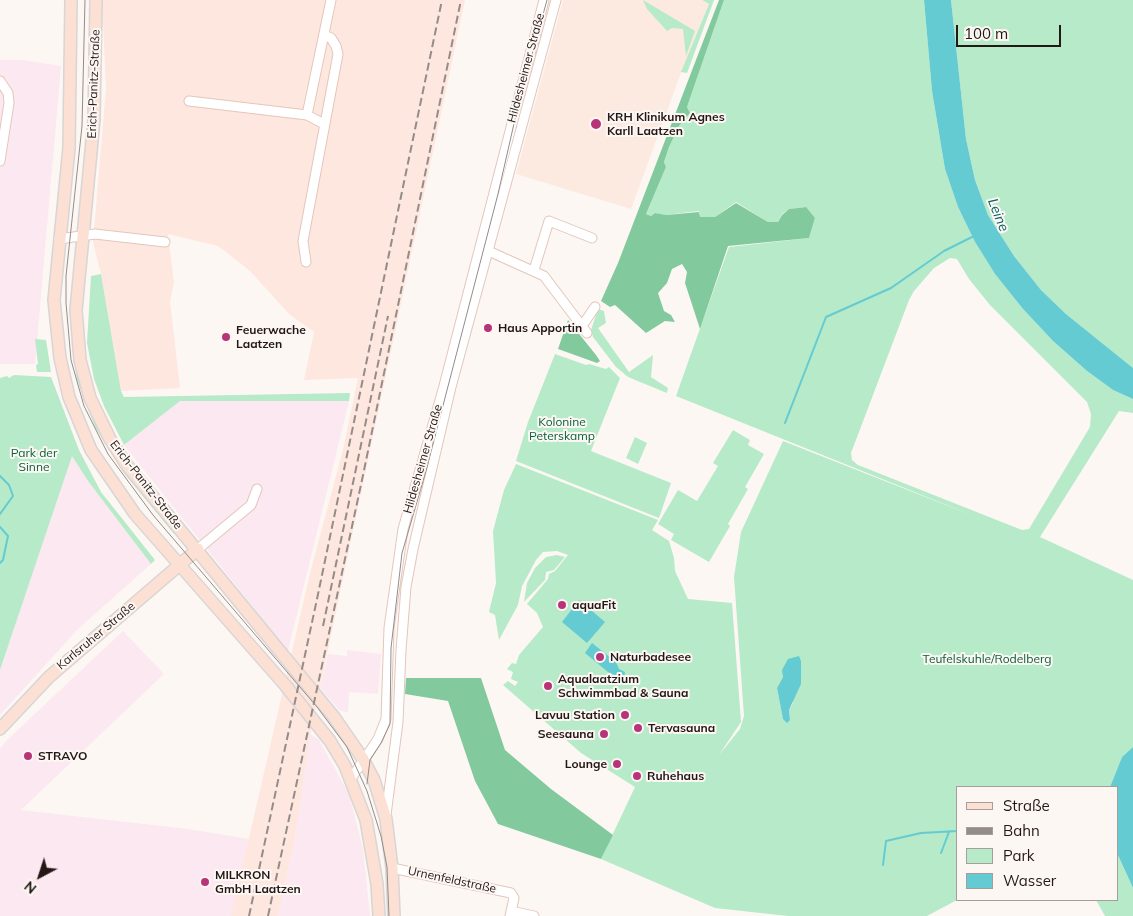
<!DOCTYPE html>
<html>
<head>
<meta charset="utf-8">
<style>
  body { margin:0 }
  #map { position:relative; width:1133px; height:916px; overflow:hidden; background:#fdf7f4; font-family:Mulish,sans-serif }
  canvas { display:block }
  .legend { position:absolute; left:956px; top:786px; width:162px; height:115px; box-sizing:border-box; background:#fdf7f4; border:1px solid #a69e9b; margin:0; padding:6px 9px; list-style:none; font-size:15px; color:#231815 }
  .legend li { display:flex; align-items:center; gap:10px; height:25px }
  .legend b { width:25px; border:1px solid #a69e9b }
  .north { position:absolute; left:15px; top:851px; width:50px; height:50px; -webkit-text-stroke:4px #fdf7f4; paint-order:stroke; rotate:220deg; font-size:14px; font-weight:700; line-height:20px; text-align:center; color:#231815 }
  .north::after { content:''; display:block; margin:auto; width:18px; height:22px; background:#231815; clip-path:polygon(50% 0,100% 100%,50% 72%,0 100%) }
  .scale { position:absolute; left:956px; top:25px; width:105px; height:22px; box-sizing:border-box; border:2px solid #231815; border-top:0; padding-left:6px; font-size:15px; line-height:18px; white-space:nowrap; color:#231815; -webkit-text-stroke:4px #fdf7f4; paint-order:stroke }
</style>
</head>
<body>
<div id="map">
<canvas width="1133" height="916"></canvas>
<ul class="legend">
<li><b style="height:6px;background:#fce0d4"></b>Straße</li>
<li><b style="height:6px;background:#948c89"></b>Bahn</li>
<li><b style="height:14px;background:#b6eac8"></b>Park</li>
<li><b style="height:14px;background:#64cbd3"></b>Wasser</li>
</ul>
<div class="north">N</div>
<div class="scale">100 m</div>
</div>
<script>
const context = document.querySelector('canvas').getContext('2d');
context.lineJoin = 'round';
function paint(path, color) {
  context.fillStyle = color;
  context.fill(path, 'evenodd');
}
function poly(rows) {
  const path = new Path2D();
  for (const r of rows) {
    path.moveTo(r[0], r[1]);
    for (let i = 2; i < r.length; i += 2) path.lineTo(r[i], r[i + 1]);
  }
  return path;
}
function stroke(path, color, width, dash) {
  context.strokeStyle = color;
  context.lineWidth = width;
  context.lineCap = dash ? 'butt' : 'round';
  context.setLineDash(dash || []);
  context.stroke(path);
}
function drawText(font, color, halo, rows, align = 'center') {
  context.font = font + ' Mulish,sans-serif';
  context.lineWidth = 4;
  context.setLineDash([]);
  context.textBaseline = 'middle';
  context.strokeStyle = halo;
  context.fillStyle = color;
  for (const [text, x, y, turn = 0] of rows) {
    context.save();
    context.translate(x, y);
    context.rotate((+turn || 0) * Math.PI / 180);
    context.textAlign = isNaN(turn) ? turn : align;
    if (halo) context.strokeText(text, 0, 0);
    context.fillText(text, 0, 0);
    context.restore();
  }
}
const commercial = poly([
  [0,60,23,60,61,66,35,364,0,364],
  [180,401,349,401,288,651,124,445],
  [72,455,88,481,151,564,78,629,0,715,0,670],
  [123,631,164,674,21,810,188,829,249,839,232,916,0,916,0,749,6,741],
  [347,650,381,654,378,694,349,692,348,712,340,711,320,688,328,654,347,656],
  [310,734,319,740,349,794,363,849,370,916,278,916,295,839]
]);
const built = poly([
  [102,0,465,0,311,730,295,839,278,916,231,916,310,573,343,450,358,378,304,380,314,332,290,315,249,270,218,246,168,234,174,283,170,301,180,388,121,391,101,274,93,242,106,88]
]);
const medical = poly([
  [563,0,701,0,709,4,681,73,631,209,516,174]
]);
const green = poly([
  [643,0,695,31,686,56,683,29,672,28,667,31,647,9],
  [702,0,714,0,687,73,681,72,709,4],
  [724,0,924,0,932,91,945,169,958,207,975,242,995,274,1023,309,1053,341,1087,371,1113,390,1133,399,1133,413,1119,411,1040,537,1133,580,1133,747,1122,757,1110,787,957,787,957,900,927,916,788,916,715,908,601,859,635,787,581,753,503,685,508,681,515,686,518,682,511,679,513,672,507,669,512,663,516,664,519,655,543,627,537,613,527,604,548,579,549,574,555,571,568,555,557,551,543,552,536,560,522,586,518,605,499,640,495,615,489,612,496,583,493,531,504,490,516,464,658,520,652,530,669,541,674,558,675,571,688,599,732,603,741,722,719,755,740,729,744,716,734,577,741,532,783,441,979,518,676,396,729,247,809,238,815,218,805,207,789,209,782,214,778,222,768,222,736,202,715,217,700,217,699,211,665,215,655,213,651,216,646,214,666,167,664,162,669,147,679,126,690,113,687,107],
  [950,258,957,259,969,279,990,305,1087,402,1091,414,1090,427,1029,529,1022,530,858,465,852,460,851,453,909,300,914,291,934,268],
  [783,677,793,703,789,710,790,720,783,718,777,688],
  [951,0,1133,0,1133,368,1066,314,1041,290,1014,256,988,215,975,180,966,139],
  [101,274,121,391,124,397,350,393,349,401,180,401,124,445,104,406,94,379,87,343,91,276],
  [598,309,604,311,606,323,598,328,629,372,653,355,651,377,668,388,667,393,628,377,616,367,593,337,591,330],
  [35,339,46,340,51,372,37,372,36,365,38,364],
  [71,339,92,413,177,531,174,534,123,472,95,427,77,380],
  [555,354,586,365,589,364,606,369,609,367,620,378,591,451,671,483,659,518,516,461,528,422],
  [14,375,51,377,79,450,101,492,155,560,151,564,88,481,72,456,0,670,0,378,7,376,9,378],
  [733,430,750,440,748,445,764,454,745,487,748,489,728,524,730,526,709,562,671,540,674,534,658,524,678,490,697,501,718,466,713,463],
  [635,437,647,443,638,464,626,458],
  [557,555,565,557,554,570,546,572,545,580,524,602,527,583,535,568,546,557],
  [1117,853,1133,888,1133,916,1105,916,1096,900,1117,900]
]);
const forest = poly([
  [719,0,724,0,687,107,690,113,679,126,669,147,664,162,666,167,646,214,651,216,655,213,666,215,699,212,700,217,715,217,736,203,768,222,778,222,782,215,789,209,806,207,815,218,809,238,728,246,700,329,685,283,687,272,682,264,672,269,667,283,658,293,664,311,671,315,675,322,665,321,646,333,615,305,610,307,601,301,618,263],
  [568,320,596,355,600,361,597,363,558,349],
  [406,678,481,678,505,750,551,789,613,835,601,859,498,824,475,781,448,701,405,694]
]);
const water = poly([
  [924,0,951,0,966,139,975,180,988,215,1014,256,1041,290,1066,314,1133,368,1133,399,1113,390,1087,371,1053,341,1023,309,995,274,975,242,958,207,945,169,932,91],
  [579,600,605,622,587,643,562,622],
  [592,643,616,662,619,669,625,672,624,679,608,672,585,653],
  [799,656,801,661,801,684,789,710,790,720,787,723,783,719,777,688,783,677,782,670,788,659],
  [1133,747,1133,888,1117,853,1117,787,1110,787,1122,757]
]);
const stream = poly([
  [785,423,826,317,891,288,944,251,972,237],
  [0,476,9,485,13,496,0,514],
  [0,527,8,536,3,560,0,563],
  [941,853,949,832],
  [883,865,886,841,921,833,957,831]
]);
const minor = poly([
  [0,81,8,93,9,103,0,161],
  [189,101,307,115,324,124],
  [307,115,331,0],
  [59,239,95,234,165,242],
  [484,249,544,276,587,333],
  [306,262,303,241,338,54,336,46,331,38,324,35],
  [534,270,549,221,592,238],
  [582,326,595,307],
  [198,549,251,505,257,489],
  [350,780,378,739,386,719,389,628,403,529,444,386,544,0],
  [386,815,398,722,401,650,406,587,413,549,451,387,556,0],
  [392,868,511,893,514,898,510,916],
  [511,911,534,916]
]);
const major = poly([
  [71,0,69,148,54,300,60,358,69,397,91,450,135,514,285,685,330,741,345,766,366,820,377,884,379,916],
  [96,0,94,120,76,310,80,360,90,398,110,439,126,464,334,717,363,759,374,780,386,819,392,868,394,916],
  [0,729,49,677,198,549]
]);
const tram = poly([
  [85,0,82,126,66,276,66,303,71,360,84,406,108,454,153,515,317,707,347,747,367,791,381,836,387,867,389,916],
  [367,784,370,760,381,743,390,724,391,648,402,553,426,471,498,194,518,106,547,0]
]);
const rail = poly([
  [323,626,388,316],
  [249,916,317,599,442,0],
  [268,916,362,480,461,0]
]);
const markers = [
  [596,124,6,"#b83479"],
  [488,328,5,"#b83479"],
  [226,337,5,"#b83479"],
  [562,605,5,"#b83479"],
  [600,657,5,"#b83479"],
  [548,686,5,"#b83479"],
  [625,715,5,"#b83479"],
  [638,728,5,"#b83479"],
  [604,734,5,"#b83479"],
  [28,756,5,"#b83479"],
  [617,764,5,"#b83479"],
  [637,776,5,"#b83479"],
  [205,882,5,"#b83479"]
];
const streetNames = [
  ["Hildesheimer Straße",526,68,-75],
  ["Erich-Panitz-Straße",94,84,-88],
  ["Hildesheimer Straße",423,459,-74],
  ["Erich-Panitz-Straße",146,485,52],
  ["Karlsruher Straße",96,636,-40],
  ["Urnenfeldstraße",452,880,12]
];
const poiNames = [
  ["KRH Klinikum Agnes",607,117],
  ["Karll Laatzen",607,131],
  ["Haus Apportin",498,328],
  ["Feuerwache",236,330],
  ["Laatzen",236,344],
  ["aquaFit",572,605],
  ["Naturbadesee",610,657],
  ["Aqualaatzium",558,679],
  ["Schwimmbad & Sauna",558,693],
  ["Lavuu Station",615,715,"right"],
  ["Tervasauna",648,728],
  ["Seesauna",594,734,"right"],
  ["STRAVO",38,756],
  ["Lounge",607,764,"right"],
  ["Ruhehaus",647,776],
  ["MILKRON",215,875],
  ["GmbH Laatzen",215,889]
];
const parkNames = [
  ["Kolonine",562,422],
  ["Peterskamp",562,436],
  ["Park der",34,453],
  ["Sinne",34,467],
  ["Teufelskuhle/Rodelberg",987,659]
];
const waterNames = [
  ["Leine",998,215,68]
];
paint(commercial, '#fce8f0');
paint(built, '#fee7df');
paint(medical, '#fceae0');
paint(green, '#b6eac8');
paint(forest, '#82ca9e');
paint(water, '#64cbd3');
stroke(stream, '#64cbd3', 2);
stroke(minor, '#e3c6bc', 11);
stroke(major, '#d7d5d5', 14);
stroke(minor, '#fff', 9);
stroke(major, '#fce0d4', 11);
stroke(tram, '#948c89', 1);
stroke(rail, '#948c89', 2, [8, 4]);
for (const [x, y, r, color] of markers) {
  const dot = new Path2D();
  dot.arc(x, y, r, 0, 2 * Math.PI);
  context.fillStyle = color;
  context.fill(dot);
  stroke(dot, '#fdf7f4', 2);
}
drawText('12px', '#231815', '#fdf7f4', streetNames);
drawText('bold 12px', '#231815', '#fdf7f4', poiNames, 'left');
drawText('12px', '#076038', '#fdf7f4', parkNames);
drawText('italic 14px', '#056268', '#fdf7f4', waterNames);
</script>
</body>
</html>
